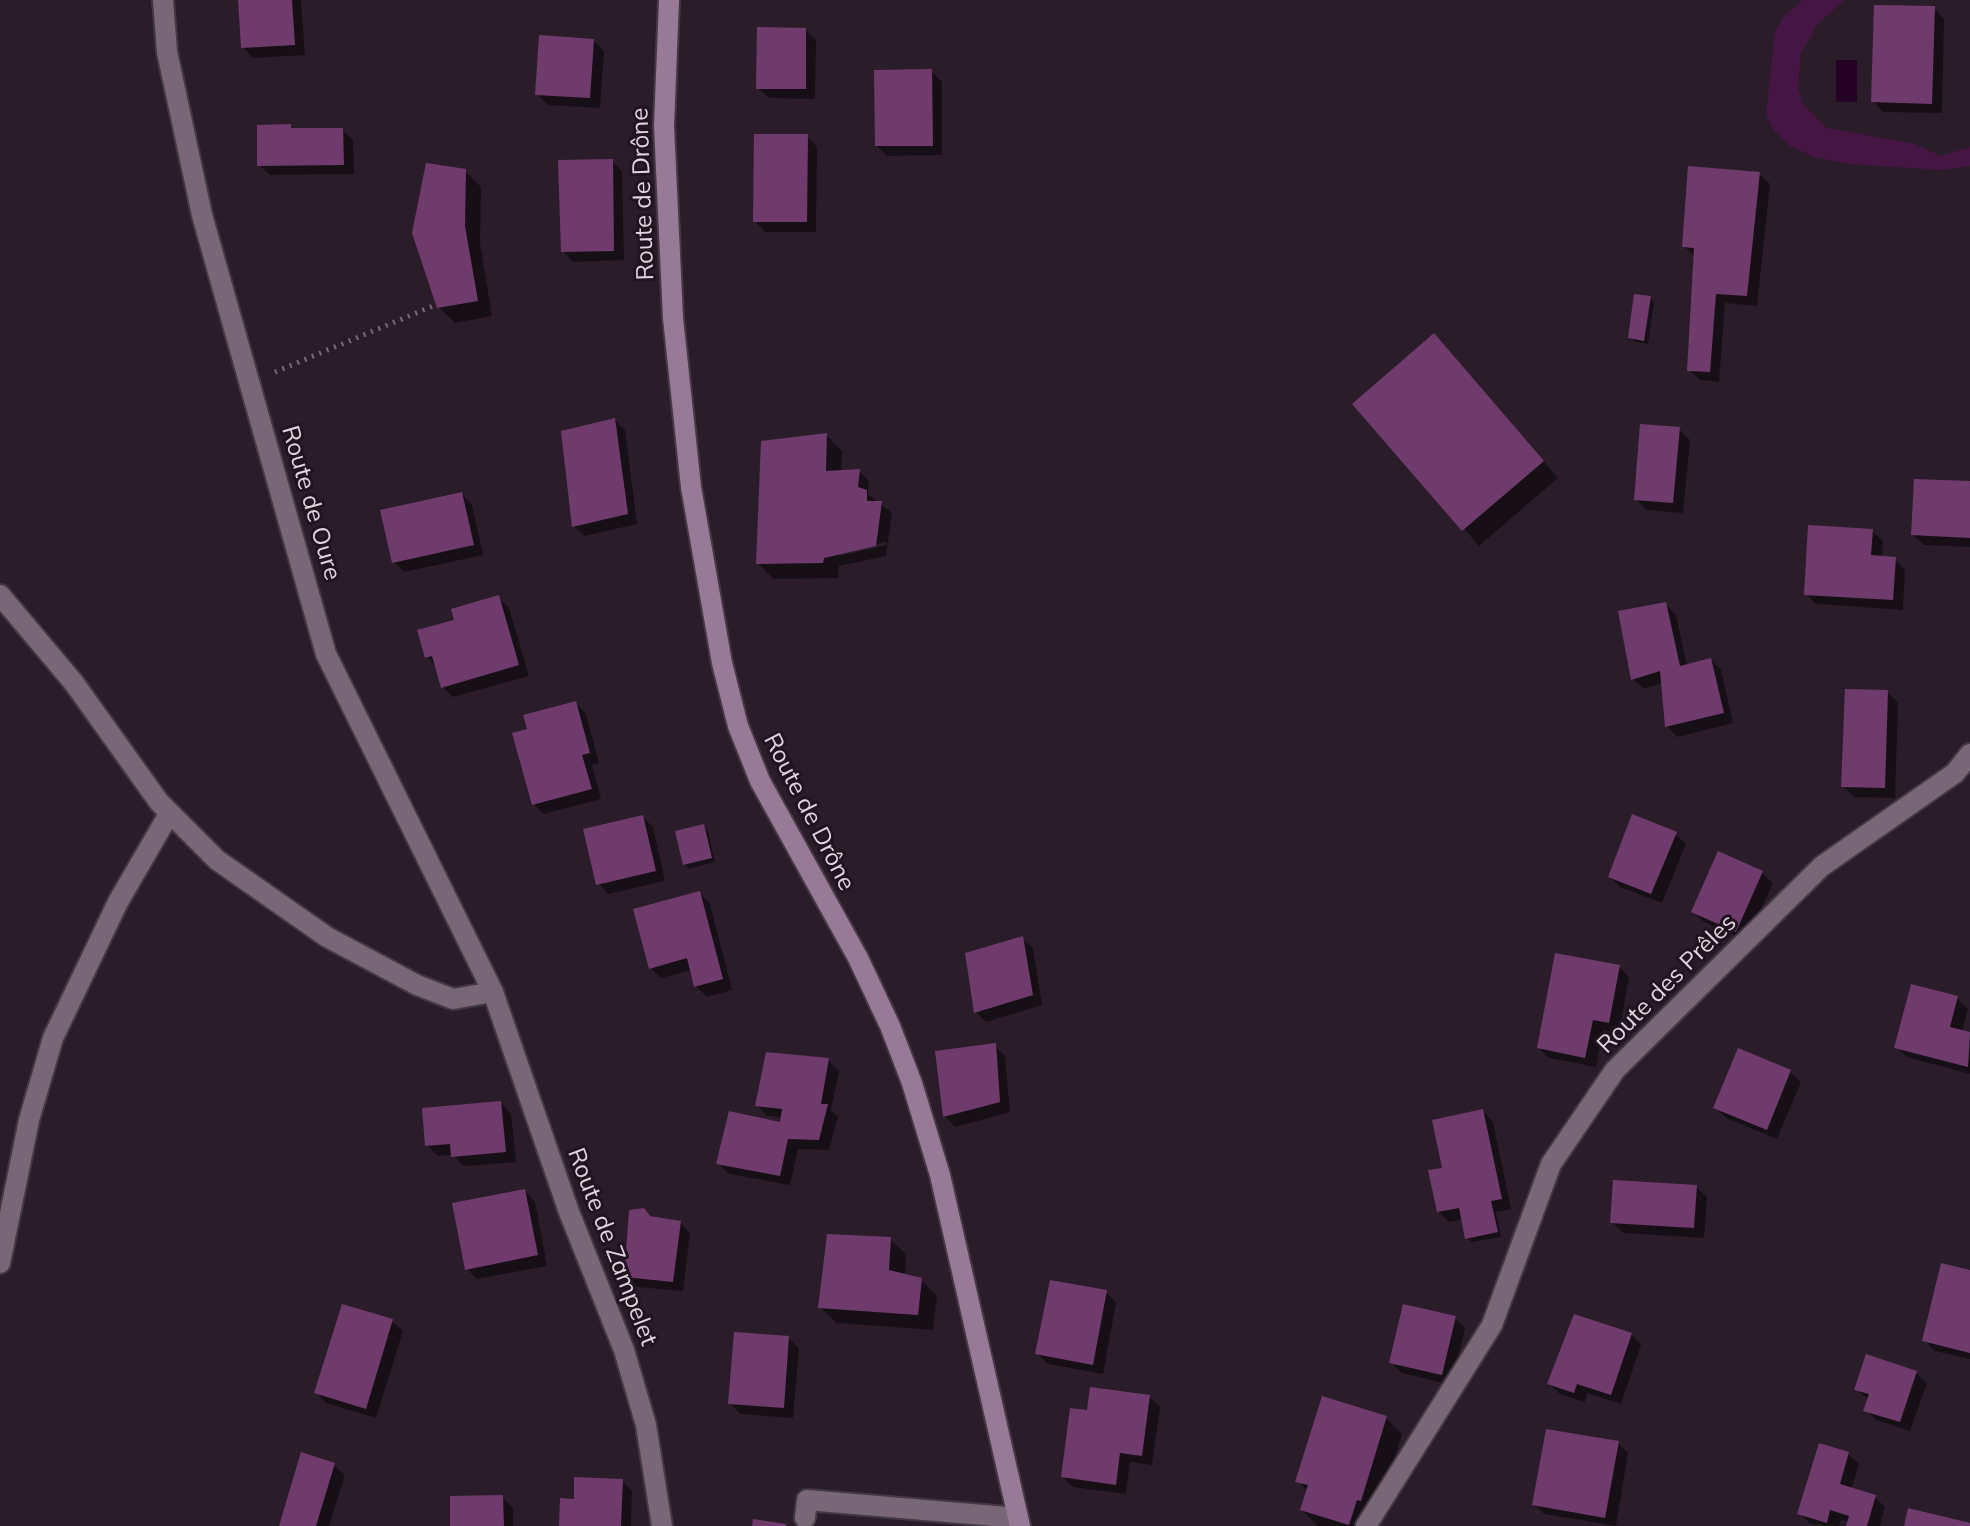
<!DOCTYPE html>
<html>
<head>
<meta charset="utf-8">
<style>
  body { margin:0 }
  canvas { display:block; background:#2b1c2a }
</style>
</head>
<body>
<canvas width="1970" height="1526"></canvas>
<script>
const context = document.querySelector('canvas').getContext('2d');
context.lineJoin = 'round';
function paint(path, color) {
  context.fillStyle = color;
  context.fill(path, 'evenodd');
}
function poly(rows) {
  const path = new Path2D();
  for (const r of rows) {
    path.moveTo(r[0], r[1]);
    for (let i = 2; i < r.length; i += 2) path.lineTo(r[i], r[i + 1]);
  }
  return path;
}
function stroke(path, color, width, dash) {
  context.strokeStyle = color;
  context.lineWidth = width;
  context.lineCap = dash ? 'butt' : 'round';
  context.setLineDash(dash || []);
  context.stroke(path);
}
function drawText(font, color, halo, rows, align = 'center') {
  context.font = font + ' Mulish,sans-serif';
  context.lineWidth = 6;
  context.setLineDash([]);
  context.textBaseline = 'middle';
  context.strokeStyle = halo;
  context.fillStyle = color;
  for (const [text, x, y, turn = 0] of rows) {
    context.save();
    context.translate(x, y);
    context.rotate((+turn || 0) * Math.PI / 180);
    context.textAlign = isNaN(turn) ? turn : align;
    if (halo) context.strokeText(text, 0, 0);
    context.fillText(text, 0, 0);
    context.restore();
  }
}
const green = poly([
  [1802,0,1844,0,1818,24,1801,53,1798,89,1803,104,1827,128,1915,144,1941,156,1970,147,1970,166,1941,170,1849,164,1814,157,1790,146,1774,131,1766,115,1775,31,1784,16]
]);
const water = poly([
  [1836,60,1857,60,1857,102,1836,102]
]);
const shadow = poly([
  [240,0,301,0,305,55,253,58,243,47],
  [1934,8,1944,19,1942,113,1883,112,1873,101],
  [806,30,816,40,815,99,769,98,758,88],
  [593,40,604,51,600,108,548,105,537,94],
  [931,71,942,82,942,155,887,156,877,146],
  [259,127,342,130,353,140,354,174,270,175,259,165],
  [807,136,817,147,816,232,765,232,755,221],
  [612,161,622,171,624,260,573,262,563,251],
  [465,171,481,187,480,243,492,316,455,323,439,307],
  [1759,174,1770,184,1757,306,1725,303,1719,382,1700,380,1689,370,1695,257,1684,246],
  [1650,298,1654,302,1648,344,1635,342,1630,338],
  [1450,352,1558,478,1479,546,1355,404],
  [615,420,625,430,637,524,584,536,574,526],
  [1679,429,1690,440,1683,513,1646,510,1636,499],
  [826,435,842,451,841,472,859,471,869,481,868,494,892,513,886,556,839,566,838,578,773,579,758,563],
  [886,542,887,545,839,556,839,552],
  [1970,483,1970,547,1924,545,1913,535],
  [462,494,472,505,483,555,404,572,394,562],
  [1872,531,1883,541,1882,558,1895,559,1905,570,1903,610,1816,604,1806,594],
  [498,597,509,608,529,676,453,697,443,687,437,667,427,657,456,622],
  [1665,604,1676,615,1687,666,1711,660,1721,670,1733,723,1677,737,1667,726,1663,683,1644,689,1633,679],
  [1887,692,1898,702,1895,798,1854,797,1843,786],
  [576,703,586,714,599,763,592,765,601,799,544,814,534,804,529,731],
  [643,817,653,827,665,881,608,894,598,883],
  [703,826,708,831,715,862,689,869,685,864],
  [1675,834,1686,844,1662,903,1620,887,1610,876],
  [1719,854,1762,873,1773,883,1747,941,1704,922,1693,912],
  [700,893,710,904,732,990,707,997,696,986,692,970,661,978,651,968],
  [1022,938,1033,948,1042,1005,986,1022,976,1012],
  [1619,967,1629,977,1619,1033,1603,1030,1596,1067,1549,1058,1539,1048],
  [1957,998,1968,1009,1962,1032,1970,1034,1970,1074,1907,1057,1896,1047],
  [995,1046,1005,1056,1010,1112,955,1127,945,1116],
  [828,1060,839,1071,831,1110,838,1117,829,1150,798,1149,790,1185,729,1174,719,1164,782,1124,783,1117,767,1116,757,1105],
  [1790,1072,1801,1082,1777,1139,1726,1118,1716,1108],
  [501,1103,511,1114,516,1162,464,1166,453,1155,438,1156,427,1145],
  [1483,1111,1493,1122,1511,1209,1496,1212,1501,1237,1472,1242,1467,1238,1463,1219,1449,1222,1438,1211,1444,1170],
  [1696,1187,1707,1197,1704,1238,1623,1233,1612,1222],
  [525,1191,535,1202,547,1266,477,1279,467,1269],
  [652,1218,680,1222,690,1233,683,1291,637,1287,626,1276],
  [890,1239,906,1254,905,1276,921,1280,937,1296,933,1330,836,1323,820,1307],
  [1970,1272,1970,1359,1935,1351,1924,1340],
  [1106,1292,1116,1303,1103,1374,1048,1364,1038,1354],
  [1455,1318,1465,1328,1452,1385,1402,1373,1391,1362],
  [392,1321,403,1331,376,1418,326,1403,316,1392],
  [1631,1334,1641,1345,1621,1404,1587,1393,1585,1402,1560,1394,1549,1384],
  [788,1338,799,1348,793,1418,740,1414,730,1403],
  [1867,1356,1916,1373,1927,1383,1910,1431,1876,1420,1866,1410,1869,1400,1856,1389],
  [1149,1397,1160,1407,1152,1465,1130,1462,1126,1494,1073,1487,1063,1477,1088,1412],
  [1386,1418,1402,1434,1377,1515,1369,1526,1318,1526,1302,1510,1308,1492,1298,1481],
  [1618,1443,1628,1453,1616,1526,1544,1514,1534,1504],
  [1848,1454,1859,1464,1851,1490,1875,1497,1885,1507,1880,1526,1848,1526,1850,1522,1841,1520,1839,1526,1810,1524,1800,1513],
  [334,1465,345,1475,329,1526,281,1526],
  [622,1481,632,1491,631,1526,561,1526,575,1501],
  [502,1497,513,1508,513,1526,452,1526]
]);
const building = poly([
  [238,0,292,0,295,45,241,48],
  [1874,5,1935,6,1932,104,1871,102],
  [757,27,806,28,806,89,756,89],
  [539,35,594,39,590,98,535,95],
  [932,69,933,146,875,146,874,70],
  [291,124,291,128,343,128,344,165,257,166,257,125],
  [754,134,808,134,807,222,753,222],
  [613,159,614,251,561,252,558,160],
  [426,163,466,169,465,226,478,301,437,308,412,233],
  [1688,166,1760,172,1747,296,1716,294,1710,372,1687,371,1694,248,1682,247],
  [1634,294,1651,296,1644,341,1628,338],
  [1434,333,1544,461,1462,531,1352,404],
  [615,418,628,514,572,527,561,431],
  [1640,424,1680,427,1673,503,1634,500],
  [827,433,826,471,860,469,858,487,867,490,867,501,882,501,876,546,824,558,823,563,756,564,761,441],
  [1914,479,1970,481,1970,538,1911,535],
  [462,492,474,545,392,563,380,510],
  [1808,525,1873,529,1871,555,1896,557,1893,600,1804,595],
  [499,595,519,665,441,688,432,656,425,658,417,630,454,620,451,609],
  [1666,602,1680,666,1711,658,1724,713,1665,727,1660,671,1631,680,1618,611],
  [1845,689,1888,690,1885,788,1841,787],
  [576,701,590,753,582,755,592,789,532,805,512,733,527,729,523,715],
  [1632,814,1677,832,1651,894,1608,877],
  [643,815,656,871,596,885,583,829],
  [704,824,712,858,683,865,675,831],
  [1718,851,1763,871,1736,932,1691,912],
  [700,891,723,979,694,987,687,958,649,969,633,909],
  [1023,936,1033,995,974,1013,965,953],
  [1555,953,1620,965,1609,1023,1593,1020,1585,1058,1537,1048],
  [1911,984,1958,996,1950,1027,1970,1032,1968,1067,1894,1048],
  [996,1043,1000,1102,943,1117,935,1051],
  [1738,1048,1791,1070,1767,1130,1713,1108],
  [766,1052,829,1058,821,1104,828,1104,819,1140,788,1139,780,1176,716,1164,729,1111,780,1122,782,1109,755,1106],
  [501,1101,506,1152,451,1157,450,1144,425,1146,422,1108],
  [1483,1109,1502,1199,1491,1201,1498,1232,1465,1239,1459,1208,1437,1212,1428,1170,1442,1168,1432,1120],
  [1613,1180,1697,1185,1694,1228,1610,1223],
  [525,1189,538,1255,465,1270,452,1203],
  [644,1208,650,1216,681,1221,673,1282,624,1277,629,1210],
  [827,1234,891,1237,889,1270,922,1278,918,1315,818,1308],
  [1941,1263,1970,1270,1970,1353,1922,1341],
  [1050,1280,1107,1290,1093,1365,1035,1354],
  [342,1304,393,1319,366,1409,314,1393],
  [1403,1304,1456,1316,1442,1375,1389,1363],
  [1574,1314,1632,1333,1611,1395,1577,1384,1574,1393,1547,1384],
  [734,1332,789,1336,784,1408,728,1404],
  [1866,1354,1917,1371,1900,1422,1863,1411,1869,1394,1854,1390],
  [1090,1387,1150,1395,1142,1456,1120,1453,1116,1485,1061,1477,1070,1408,1087,1410],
  [1322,1396,1387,1416,1361,1501,1357,1500,1349,1525,1300,1510,1308,1485,1295,1482],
  [1546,1429,1619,1441,1605,1518,1532,1505],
  [1819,1443,1849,1452,1840,1484,1876,1495,1867,1526,1846,1526,1849,1516,1830,1510,1827,1523,1797,1514],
  [301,1452,335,1463,316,1526,279,1526],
  [574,1477,623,1479,621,1526,559,1526,560,1498,574,1499],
  [503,1495,504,1526,450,1526,450,1496],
  [1908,1508,1970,1523,1970,1526,1904,1526],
  [753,1519,786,1524,786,1526,752,1526]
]);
const path = poly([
  [275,372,433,306]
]);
const lane = poly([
  [805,1518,807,1500,1018,1518]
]);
const street = poly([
  [163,0,167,52,202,215,326,654,493,992,569,1212,624,1350,646,1425,662,1526],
  [0,595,74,683,159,802,217,860,327,937,417,985,453,999,493,992],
  [0,1263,29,1120,53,1038,118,902,169,814],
  [1366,1526,1492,1325,1551,1164,1615,1070,1822,866,1955,773,1970,754]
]);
const secondary = poly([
  [669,0,664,126,673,318,691,487,722,663,738,726,760,781,858,958,890,1026,912,1083,940,1175,1020,1526]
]);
const streetNames = [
  ["Route de Drône",643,194,-92],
  ["Route de Oure",311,503,74],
  ["Route de Drône",809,812,63],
  ["Route des Prêles",1667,984,-45],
  ["Route de Zampelet",612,1247,69]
];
paint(green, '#451543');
paint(water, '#250224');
paint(shadow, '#0007');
paint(building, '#6f3b6c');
stroke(lane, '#443844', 24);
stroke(street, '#443844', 24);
stroke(secondary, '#443844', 24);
stroke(path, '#776a76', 5, [2, 6]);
stroke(lane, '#796778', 20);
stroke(street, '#796778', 20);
stroke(secondary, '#977a95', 20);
drawText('24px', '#e0d5df', '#221321', streetNames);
</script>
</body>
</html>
